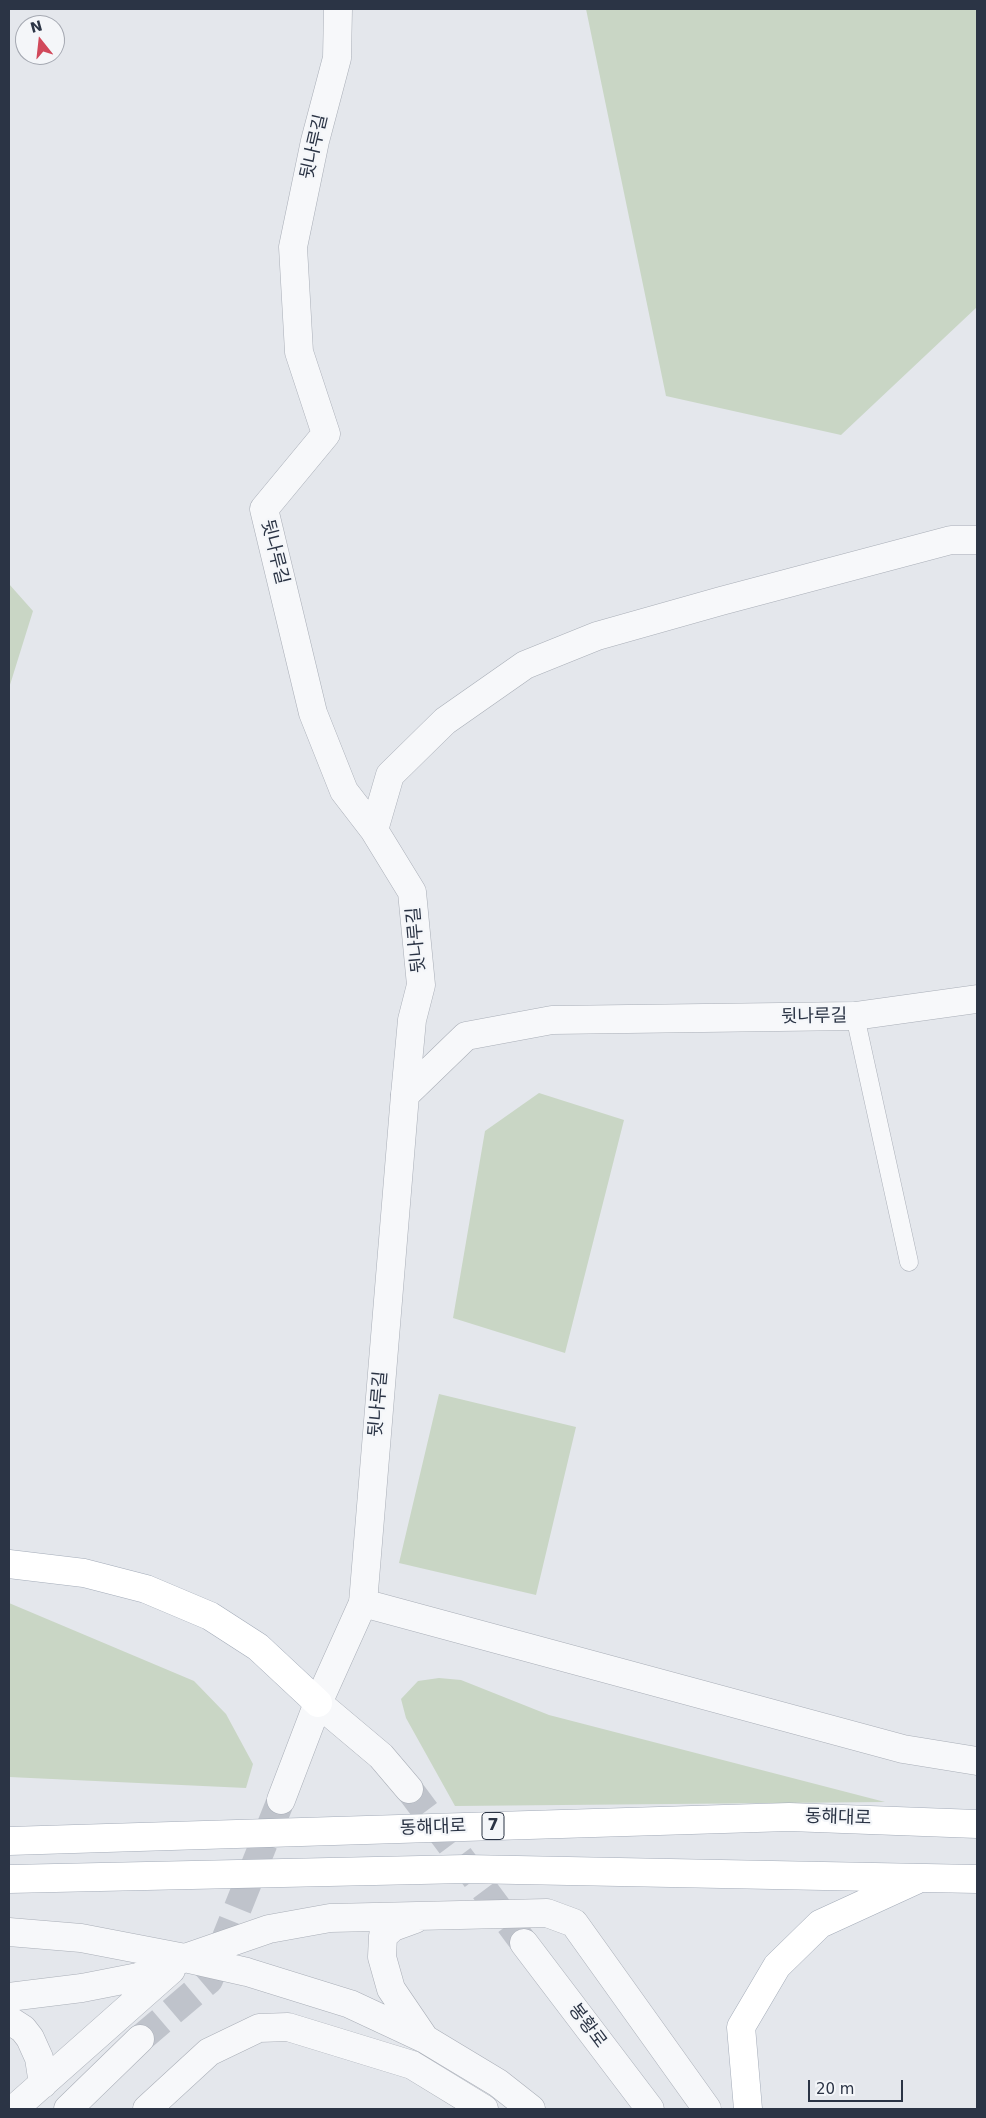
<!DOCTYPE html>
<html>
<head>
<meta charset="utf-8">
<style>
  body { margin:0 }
  #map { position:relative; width:986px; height:2118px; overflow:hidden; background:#e4e7ec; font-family:"DejaVu Sans",sans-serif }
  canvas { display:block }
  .frame { position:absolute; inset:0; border:10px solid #2b3445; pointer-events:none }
  .north { position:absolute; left:15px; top:15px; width:50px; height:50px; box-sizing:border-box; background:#f4f6f9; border:1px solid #a4a8b1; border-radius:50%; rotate:344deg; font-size:14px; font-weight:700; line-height:20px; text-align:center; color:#2b3445 }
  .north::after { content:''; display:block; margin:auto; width:18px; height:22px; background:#d1495b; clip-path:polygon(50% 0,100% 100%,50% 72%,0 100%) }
  .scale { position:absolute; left:808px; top:2080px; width:95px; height:22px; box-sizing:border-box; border:2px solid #2b3445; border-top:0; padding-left:6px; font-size:15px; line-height:18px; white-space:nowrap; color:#2b3445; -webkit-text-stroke:4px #f4f6f9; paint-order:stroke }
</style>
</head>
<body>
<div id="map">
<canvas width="986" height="2118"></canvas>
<div class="frame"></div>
<div class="north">N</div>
<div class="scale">20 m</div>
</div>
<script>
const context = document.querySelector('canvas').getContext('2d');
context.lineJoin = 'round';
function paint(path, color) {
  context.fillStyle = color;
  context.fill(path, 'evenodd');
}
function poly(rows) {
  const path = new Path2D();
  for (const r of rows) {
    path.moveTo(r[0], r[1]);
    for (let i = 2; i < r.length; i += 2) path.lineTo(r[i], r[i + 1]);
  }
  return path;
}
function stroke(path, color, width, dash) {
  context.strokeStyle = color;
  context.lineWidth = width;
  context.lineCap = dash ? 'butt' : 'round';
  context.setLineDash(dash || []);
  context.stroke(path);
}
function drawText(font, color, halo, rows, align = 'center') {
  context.font = font + ' "DejaVu Sans","Noto Sans KR",sans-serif';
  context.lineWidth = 4.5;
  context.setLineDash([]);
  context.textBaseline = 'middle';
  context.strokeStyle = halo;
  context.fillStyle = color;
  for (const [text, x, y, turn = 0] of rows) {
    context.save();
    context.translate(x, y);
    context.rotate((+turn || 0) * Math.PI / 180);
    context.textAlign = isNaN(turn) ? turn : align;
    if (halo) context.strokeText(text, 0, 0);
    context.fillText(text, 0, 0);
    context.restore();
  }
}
const green = poly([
  [586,9,977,9,977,307,841,435,666,396],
  [9,584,33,611,9,688],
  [539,1093,624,1120,565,1353,453,1318,485,1131],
  [439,1394,576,1427,536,1595,399,1563],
  [9,1603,194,1681,226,1714,253,1764,246,1788,9,1777],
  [439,1678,461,1680,549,1715,885,1802,455,1806,406,1718,401,1699,418,1681]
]);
const tertiaryTunnel = poly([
  [409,1789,524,1943],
  [140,2039,209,1980,281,1800]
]);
const service = poly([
  [855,1016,909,1262]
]);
const minor = poly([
  [338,9,337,58,315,141,293,247,299,352,326,434,264,509,313,713,344,791,374,830,412,892,421,985,412,1020,405,1095],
  [374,830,390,775,445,721,525,665,597,636,721,601,951,540,977,540],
  [363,1603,903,1749,977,1761]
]);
const tertiary = poly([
  [318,1703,381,1756,409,1789],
  [281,1800,318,1703,363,1603,405,1095,466,1036,552,1020,855,1016,977,999],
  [415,1919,393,1927,383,1936,382,1957,391,1989,425,2039],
  [9,1932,81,1938,185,1958,247,1972,350,2004,425,2039,498,2083,531,2109],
  [524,1943,650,2109],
  [9,1997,82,1988,138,1977,185,1958,269,1929,330,1918,547,1913,574,1923,707,2109],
  [9,2020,23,2029,30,2038,39,2058,43,2084],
  [14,2109,171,1970],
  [68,2109,140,2039],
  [147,2109,209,2052,259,2028,288,2027,412,2065,484,2109]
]);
const primary = poly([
  [9,1564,84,1573,146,1589,210,1616,258,1647,318,1703],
  [9,1841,789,1817,977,1824],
  [9,1879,466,1869,977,1879],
  [748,2109,741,2027,777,1966,820,1924,916,1880]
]);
const shields = [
  [493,1826,22]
];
const shieldNames = [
  ["7",493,1826]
];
const streetNames = [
  ["뒷나루길",315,147,-77],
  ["뒷나루길",274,552,76],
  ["뒷나루길",417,940,-95],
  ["뒷나루길",814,1017,-1],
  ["뒷나루길",379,1404,-85],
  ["동해대로",838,1818,2],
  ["동해대로",433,1828,-2],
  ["봉황로",587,2026,53]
];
paint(green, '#c9d6c5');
stroke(tertiaryTunnel, '#bfc3cb', 28, [28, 14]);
stroke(service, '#a9aeb7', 19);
stroke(minor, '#a9aeb7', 29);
stroke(tertiary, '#a9aeb7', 29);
stroke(primary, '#a3abb8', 29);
stroke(service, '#f7f8fa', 18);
stroke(minor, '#f7f8fa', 28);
stroke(tertiary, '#f7f8fa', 28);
stroke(primary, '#fff', 28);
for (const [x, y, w] of shields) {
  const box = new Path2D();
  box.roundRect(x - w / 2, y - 13.5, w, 27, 4);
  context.fillStyle = '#f4f6f9';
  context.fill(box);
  stroke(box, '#2b3445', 1);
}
drawText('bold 16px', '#2b3445', null, shieldNames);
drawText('18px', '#2b3445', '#f4f6f9', streetNames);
</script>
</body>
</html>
